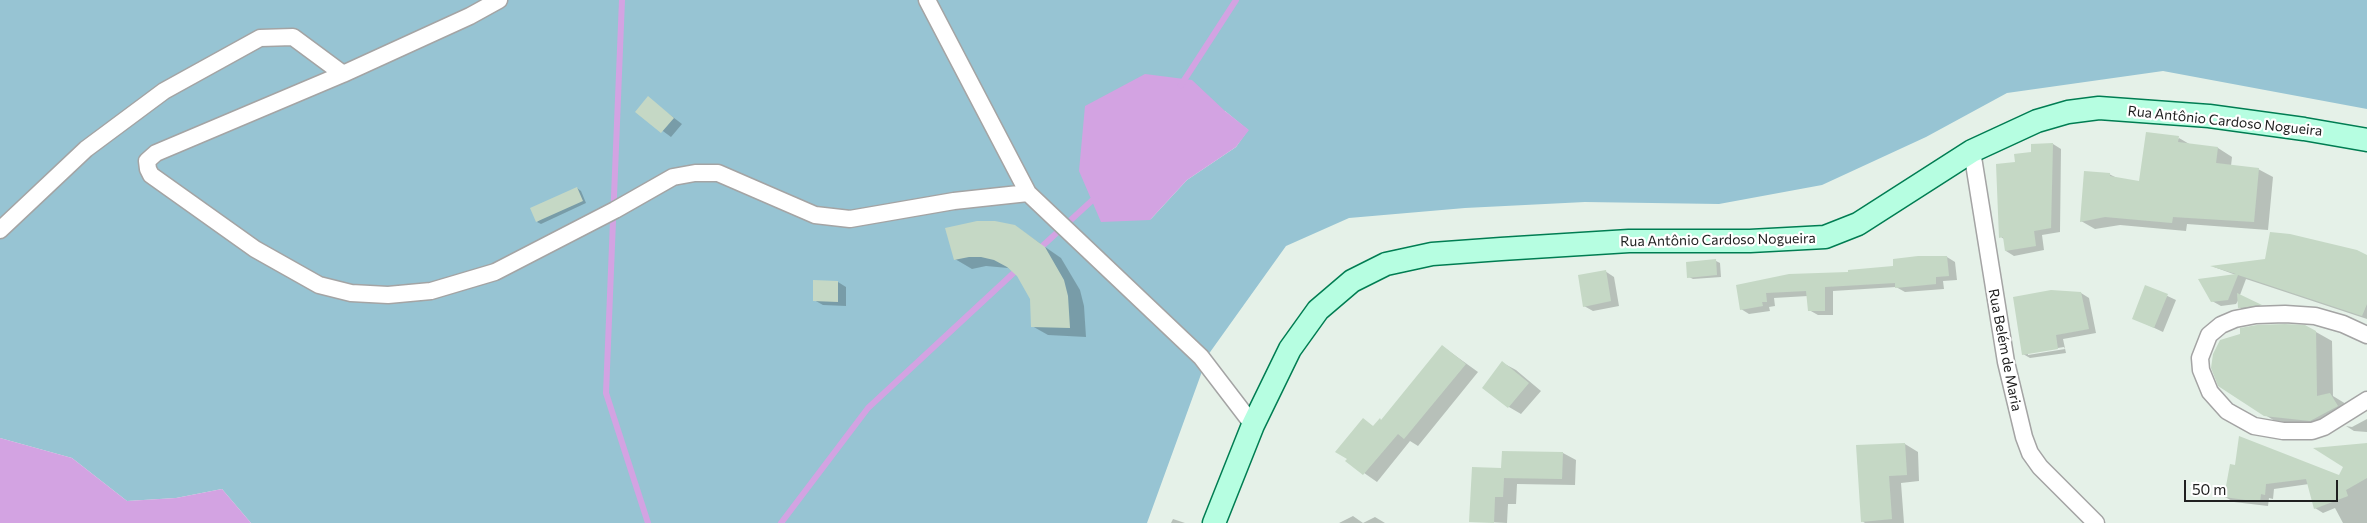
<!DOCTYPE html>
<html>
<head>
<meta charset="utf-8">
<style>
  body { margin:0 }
  #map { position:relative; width:2367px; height:523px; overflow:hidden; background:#e5f1e8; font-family:Commissioner,sans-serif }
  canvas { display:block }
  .scale { position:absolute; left:2184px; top:480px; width:154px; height:22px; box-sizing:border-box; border:2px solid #202020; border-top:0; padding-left:6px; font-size:15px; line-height:18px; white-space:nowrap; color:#202020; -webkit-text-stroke:4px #fff; paint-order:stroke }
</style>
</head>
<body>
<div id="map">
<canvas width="2367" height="523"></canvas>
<div class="scale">50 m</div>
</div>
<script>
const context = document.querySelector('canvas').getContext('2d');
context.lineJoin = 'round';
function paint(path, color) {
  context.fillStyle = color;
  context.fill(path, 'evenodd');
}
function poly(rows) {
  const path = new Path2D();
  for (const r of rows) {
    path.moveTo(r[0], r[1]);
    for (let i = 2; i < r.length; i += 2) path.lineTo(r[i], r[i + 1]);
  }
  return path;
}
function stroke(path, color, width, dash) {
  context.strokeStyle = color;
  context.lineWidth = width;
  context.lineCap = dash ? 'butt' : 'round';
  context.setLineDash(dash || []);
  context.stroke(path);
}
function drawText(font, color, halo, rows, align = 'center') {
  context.font = font + ' Commissioner,sans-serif';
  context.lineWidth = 4.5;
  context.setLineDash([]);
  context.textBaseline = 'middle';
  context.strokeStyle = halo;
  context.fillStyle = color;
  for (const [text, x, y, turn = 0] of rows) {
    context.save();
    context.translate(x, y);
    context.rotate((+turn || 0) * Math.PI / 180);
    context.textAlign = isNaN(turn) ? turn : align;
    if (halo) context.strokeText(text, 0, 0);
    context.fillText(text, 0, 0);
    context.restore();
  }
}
const forest = poly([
  [0,0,2367,0,2367,109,2163,71,2007,93,1926,137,1822,185,1719,204,1585,202,1465,208,1349,218,1286,246,1208,355,1147,523,251,523,222,489,176,498,127,501,72,458,0,438],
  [1225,111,1248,130,1236,147,1187,180,1150,220]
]);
const water = poly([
  [1145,74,1192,80,1225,111,1249,130,1236,147,1187,180,1150,220,1101,222,1079,171,1085,106],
  [0,438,72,458,127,501,176,498,222,489,251,523,0,523]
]);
const shadow = poly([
  [648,98,682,124,671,137,637,112],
  [2179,138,2191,145,2218,148,2232,157,2231,166,2258,169,2273,177,2268,230,2187,224,2186,231,2120,225,2095,229,2081,221,2109,174,2117,178,2140,183],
  [2053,144,2061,149,2060,232,2042,235,2044,250,2014,256,2006,251,2004,239,2001,237,2016,163],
  [577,188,581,191,586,203,541,224,537,222],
  [1015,226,1061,258,1080,290,1084,306,1086,337,1048,335,1032,326,1031,299,1018,275,1008,268,986,266,972,269,955,259],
  [2367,256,2367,319,2246,279,2240,295,2268,310,2248,313,2239,307,2239,299,2236,304,2221,306,2212,301,2236,275,2214,267],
  [1947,257,1955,262,1957,280,1943,281,1944,289,1905,292,1896,287,1833,291,1833,315,1818,315,1809,310,1808,296,1774,298,1775,306,1769,307,1770,311,1749,314,1741,309,1737,286,1895,267,1894,260],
  [1716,261,1720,263,1721,277,1693,279,1689,277],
  [1605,271,1614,277,1619,306,1593,311,1584,306],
  [838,282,846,287,846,306,823,305,814,300],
  [2146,286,2176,300,2163,332,2133,318],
  [2081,293,2089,298,2096,333,2063,339,2066,353,2030,358,2023,354],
  [2064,347,2065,349,2028,355,2028,353],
  [2316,332,2332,341,2333,396,2346,404,2336,427,2282,425,2265,415],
  [1442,346,1478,372,1418,446,1410,441,1377,482,1347,461,1363,420,1374,427,1382,421],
  [1503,363,1516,370,1541,391,1521,414,1509,407],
  [2367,419,2367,432,2354,431,2346,426,2352,427],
  [1905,444,1918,452,1919,481,1901,483,1904,523,1865,523,1862,521],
  [2367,444,2367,523,2343,523,2335,508,2323,513,2315,508,2309,484,2274,489,2273,499,2269,498,2268,506,2234,502,2225,497,2231,465,2339,476],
  [1563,453,1576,460,1575,485,1517,484,1516,504,1508,504,1507,523,1470,521,1503,469],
  [1353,516,1363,523,1375,517,1385,523,1339,523],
  [1173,519,1185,523,1171,523]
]);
const stream = poly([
  [622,0,606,393,648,523],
  [1181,85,1236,0],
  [1038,250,1097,196],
  [781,523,868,408,1020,267]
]);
const building = poly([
  [648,96,674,118,661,133,635,112],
  [2146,132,2179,136,2178,142,2218,147,2216,163,2259,168,2254,222,2173,217,2172,223,2105,217,2080,222,2084,171,2110,173,2110,176,2139,181],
  [2053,143,2051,228,2034,231,2036,246,2005,251,2003,237,1999,238,1996,164,2015,162,2014,154,2031,152,2031,144],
  [577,187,583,201,536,222,530,208],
  [977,221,995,221,1015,225,1045,247,1064,280,1068,296,1070,328,1031,327,1030,299,1017,276,1007,267,994,260,981,257,969,257,954,260,945,228],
  [2270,232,2290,234,2357,250,2367,255,2367,304,2362,316,2238,275,2228,300,2211,302,2198,279,2236,274,2210,266,2265,259],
  [1918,256,1947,256,1949,276,1936,277,1936,284,1895,288,1895,283,1825,287,1825,311,1808,311,1806,291,1766,293,1767,302,1762,302,1763,306,1740,310,1736,285,1789,274,1848,272,1848,270,1893,266,1893,259],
  [1716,259,1717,275,1687,278,1686,262],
  [1606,270,1611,301,1583,307,1578,275],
  [813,280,838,281,838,302,813,301],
  [2145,285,2168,294,2154,328,2132,319],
  [2051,290,2081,292,2089,329,2056,335,2058,349,2022,355,2013,297],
  [2237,293,2262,305,2238,308],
  [2285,324,2305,325,2316,331,2317,396,2330,393,2338,406,2310,421,2264,416,2218,386,2211,368,2213,354,2220,340,2240,334,2240,328,2257,325],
  [1442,345,1466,364,1404,439,1398,434,1363,475,1345,461,1347,459,1335,452,1363,418,1373,426,1380,418,1381,420],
  [1502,361,1529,383,1508,408,1482,388],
  [2239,436,2339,475,2343,467,2313,448,2367,443,2367,478,2346,490,2348,496,2314,509,2306,479,2266,484,2265,495,2261,494,2260,502,2224,497,2230,464,2235,465],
  [1905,443,1907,475,1889,476,1892,519,1861,522,1856,445],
  [1502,451,1563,452,1562,479,1504,478,1503,497,1495,497,1494,523,1469,522,1472,467,1501,468]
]);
const street = poly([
  [499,0,470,16,343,74,156,153,147,161,148,169,151,175,255,249,319,285,351,293,388,295,431,291,495,272,615,210,673,177,695,173,718,173,815,215,850,219,954,201,1028,193],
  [927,0,1028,193,1201,357,1253,425],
  [1972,151,2006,362,2024,437,2030,453,2040,467,2096,523],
  [0,230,86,149,164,91,260,38,293,37,343,74],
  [2367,335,2343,324,2315,316,2285,314,2256,315,2235,319,2221,325,2209,335,2200,358,2201,370,2210,392,2227,411,2254,426,2283,431,2312,431,2324,427,2367,400]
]);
const secondary = poly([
  [1214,523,1253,425,1290,349,1318,310,1352,281,1386,264,1432,254,1501,249,1629,241,1750,241,1825,237,1858,224,1972,151,2037,121,2068,112,2099,108,2209,116,2304,129,2367,140]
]);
const streetNames = [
  ["Rua Antônio Cardoso Nogueira",2225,121,6],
  ["Rua Antônio Cardoso Nogueira",1718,240,-1],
  ["Rua Belém de Maria",2005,350,79]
];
paint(forest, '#97c4d3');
paint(water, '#d3a3e2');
paint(shadow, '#0003');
stroke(stream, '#d3a3e2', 6);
paint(building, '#c5d8c5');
stroke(street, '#a4a4a4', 19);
stroke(secondary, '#007d52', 25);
stroke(street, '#fff', 16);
stroke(secondary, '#b6fee1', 22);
drawText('14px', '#202020', '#fff', streetNames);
</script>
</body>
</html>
